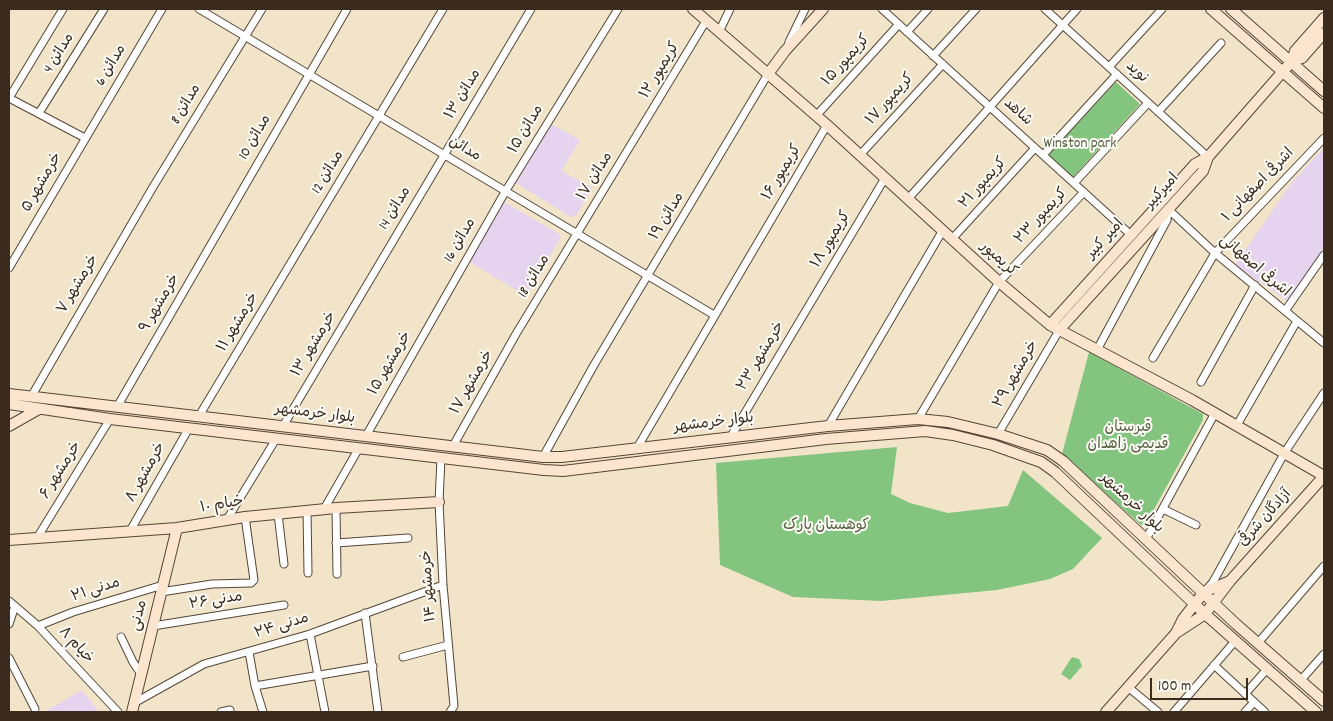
<!DOCTYPE html>
<html>
<head>
<meta charset="utf-8">
<style>
  body { margin:0 }
  #map { position:relative; width:1333px; height:721px; overflow:hidden; background:#f1e4c9; font-family:Dekko,sans-serif }
  canvas { display:block }
  .frame { position:absolute; inset:0; border:10px solid #3b2a1e; pointer-events:none }
  .scale { position:absolute; left:1150px; top:678px; width:98px; height:22px; box-sizing:border-box; border:2px solid #3b2a1e; border-top:0; padding-left:6px; font-size:15px; line-height:18px; white-space:nowrap; color:#3b2a1e; -webkit-text-stroke:4px #fdfcf7; paint-order:stroke }
</style>
</head>
<body>
<div id="map">
<canvas width="1333" height="721"></canvas>
<div class="frame"></div>
<div class="scale">100 m</div>
</div>
<script>
const context = document.querySelector('canvas').getContext('2d');
context.lineJoin = 'round';
function paint(path, color) {
  context.fillStyle = color;
  context.fill(path, 'evenodd');
}
function poly(rows) {
  const path = new Path2D();
  for (const r of rows) {
    path.moveTo(r[0], r[1]);
    for (let i = 2; i < r.length; i += 2) path.lineTo(r[i], r[i + 1]);
  }
  return path;
}
function stroke(path, color, width, dash) {
  context.strokeStyle = color;
  context.lineWidth = width;
  context.lineCap = dash ? 'butt' : 'round';
  context.setLineDash(dash || []);
  context.stroke(path);
}
function drawText(font, color, halo, rows, align = 'center') {
  context.font = font + ' Dekko,"Playpen Sans Arabic",sans-serif';
  context.lineWidth = 4;
  context.setLineDash([]);
  context.textBaseline = 'middle';
  context.strokeStyle = halo;
  context.fillStyle = color;
  for (const [text, x, y, turn = 0] of rows) {
    context.save();
    context.translate(x, y);
    context.rotate((+turn || 0) * Math.PI / 180);
    context.textAlign = isNaN(turn) ? turn : align;
    if (halo) context.strokeText(text, 0, 0);
    context.fillText(text, 0, 0);
    context.restore();
  }
}
const built = poly([
  [551,124,580,140,561,171,592,187,576,216,571,217,516,183],
  [1324,148,1324,247,1289,302,1235,265,1293,181],
  [504,202,559,234,561,237,526,296,470,262],
  [82,690,99,712,44,712]
]);
const green = poly([
  [1116,82,1140,104,1073,177,1048,155],
  [1089,352,1203,414,1203,420,1146,524,1141,525,1062,454],
  [897,447,891,494,910,503,948,513,1008,506,1023,470,1102,538,1073,569,1050,579,997,590,881,601,793,597,720,565,716,463],
  [1072,657,1079,659,1082,666,1070,680,1061,674]
]);
const street = poly([
  [199,9,714,315],
  [882,9,1131,235],
  [1045,9,1208,157],
  [719,32,730,9],
  [907,32,928,9],
  [789,42,805,9],
  [933,56,976,9],
  [1109,67,1162,9],
  [9,98,63,9],
  [9,98,85,138],
  [1158,112,1221,43],
  [39,113,104,9],
  [816,116,899,24],
  [860,155,943,64],
  [1043,155,1117,74],
  [1074,183,1148,103],
  [908,199,1077,9],
  [1168,209,1215,253,1324,343],
  [952,239,1035,148],
  [9,268,162,9],
  [1285,311,1324,255],
  [1098,348,1167,220,1168,209],
  [1153,358,1215,253,1324,138],
  [1201,382,1255,285],
  [31,397,153,187,262,9],
  [117,407,347,9],
  [199,416,443,9],
  [918,419,999,282,1084,192],
  [1237,425,1297,321],
  [283,426,531,9],
  [828,426,943,230],
  [998,434,1060,329],
  [366,436,505,192,618,9],
  [730,438,885,178],
  [453,446,516,334,706,21],
  [637,448,827,125],
  [543,457,594,365,768,74],
  [441,458,439,502,443,585,454,706,450,712],
  [336,508,337,574],
  [324,509,359,448],
  [1163,509,1196,525],
  [307,510,308,573],
  [278,514,284,564],
  [226,521,276,439],
  [130,531,189,428],
  [37,538,110,419],
  [1146,539,1215,413],
  [336,543,408,538],
  [1206,590,1213,582,1285,452,1324,393],
  [161,592,212,584,251,583,254,580,245,517],
  [9,601,38,626,118,712],
  [365,613,378,712],
  [9,624,15,606],
  [38,626,73,612,163,585],
  [153,626,284,605],
  [310,634,325,712],
  [121,637,133,662,141,674],
  [1258,643,1324,566],
  [249,652,255,686,263,712],
  [403,657,448,645],
  [9,658,35,709],
  [1214,665,1265,712],
  [1301,680,1324,654],
  [255,686,373,666],
  [1128,687,1158,712],
  [1245,694,1268,668],
  [134,703,204,664,310,634,443,585],
  [221,712,230,710],
  [1174,712,1236,640],
  [1245,712,1254,702]
]);
const secondary = poly([
  [693,9,827,125,999,282,1050,325,1192,400,1324,476],
  [1211,9,1324,108],
  [1231,9,1324,91],
  [1292,61,1302,58,1324,33],
  [768,74,785,51,823,9],
  [1050,325,1195,164,1208,157],
  [1060,329,1203,171,1208,157,1292,61,1295,51,1324,18],
  [9,394,543,457,562,457,828,426,918,419,948,422,998,434,1047,450,1063,461,1236,624,1324,701],
  [9,404,110,419,544,470,563,471,826,439,925,431,953,435,993,445,1041,462,1055,472,1205,614,1316,712],
  [9,426,39,409],
  [9,540,177,528,245,517,336,508,439,502],
  [1230,581,1204,592,1183,619,1176,633,1205,614,1230,581,1324,476],
  [132,712,177,528],
  [1106,712,1176,633]
]);
const streetNames = [
  ["مدائن 4",60,54,-58],
  ["کریمپور ۱۵",847,61,-48],
  ["مدائن 6",112,66,-59],
  ["کریمپور ۱۲",661,71,-59],
  ["نوید",1136,73,42],
  ["مدائن ۱۳",464,95,-59],
  ["کریمپور ۱۷",891,100,-48],
  ["مدائن 8",187,105,-59],
  ["شاهد",1017,113,42],
  ["مدائن ۱۵",527,130,-59],
  ["مدائن 10",256,138,-60],
  ["مدائن",464,150,31],
  ["مدائن 12",329,173,-59],
  ["کریمپور ۱۶",783,173,-59],
  ["مدائن ۱۷",596,177,-58],
  ["خرمشهر ۵",43,183,-60],
  ["کریمپور ۲۱",984,184,-48],
  ["اشرفی اصفهانی ۱",1259,186,-46],
  ["امیرکبیر",1163,192,-48],
  ["مدائن 14",396,209,-59],
  ["مدائن ۱۹",668,217,-59],
  ["کریمپور ۲۳",1042,217,-47],
  ["کریمپور ۱۸",832,240,-59],
  ["امیر کبیر",1106,240,-48],
  ["مدائن 16",461,241,-60],
  ["کریمپور",998,260,42],
  ["اشرفی اصفهانی",1254,267,40],
  ["مدائن 18",535,277,-59],
  ["خرمشهر ۷",79,285,-59],
  ["خرمشهر ۹",161,304,-60],
  ["خرمشهر ۱۱",239,323,-59],
  ["خرمشهر ۱۳",315,345,-59],
  ["خرمشهر ۲۳",762,357,-59],
  ["خرمشهر ۱۵",391,364,-60],
  ["خرمشهر ۲۹",1017,375,-60],
  ["خرمشهر ۱۷",473,383,-60],
  ["بلوار خرمشهر",315,415,7],
  ["بلوار خرمشهر",714,424,-7],
  ["خرمشهر ۶",62,471,-58],
  ["خرمشهر ۸",147,473,-61],
  ["بلوار خرمشهر",1131,504,43],
  ["خیام ۱۰",222,506,-9],
  ["آزادگان شرقی",1266,519,-48],
  ["خرمشهر ۱۴",430,586,-94],
  ["مدنی ۲۱",96,591,-18],
  ["مدنی ۲۶",216,602,-9],
  ["مدنی",140,616,-76],
  ["مدنی ۲۴",282,627,-17],
  ["خیام ۸",75,646,48]
];
const parkNames = [
  ["Winston park",1080,145],
  ["قبرستان",1128,429],
  ["قدیمی زاهدان",1128,446],
  ["کوهستان پارک",826,527]
];
paint(built, '#e5d3f0');
paint(green, '#83c57f');
stroke(street, '#564638', 9);
stroke(secondary, '#564638', 12);
stroke(street, '#fff', 7);
stroke(secondary, '#fbe5cf', 10);
drawText('15px', '#3b2a1e', '#fdfcf7', streetNames);
drawText('15px', '#546040', '#fdfcf7', parkNames);
</script>
</body>
</html>
